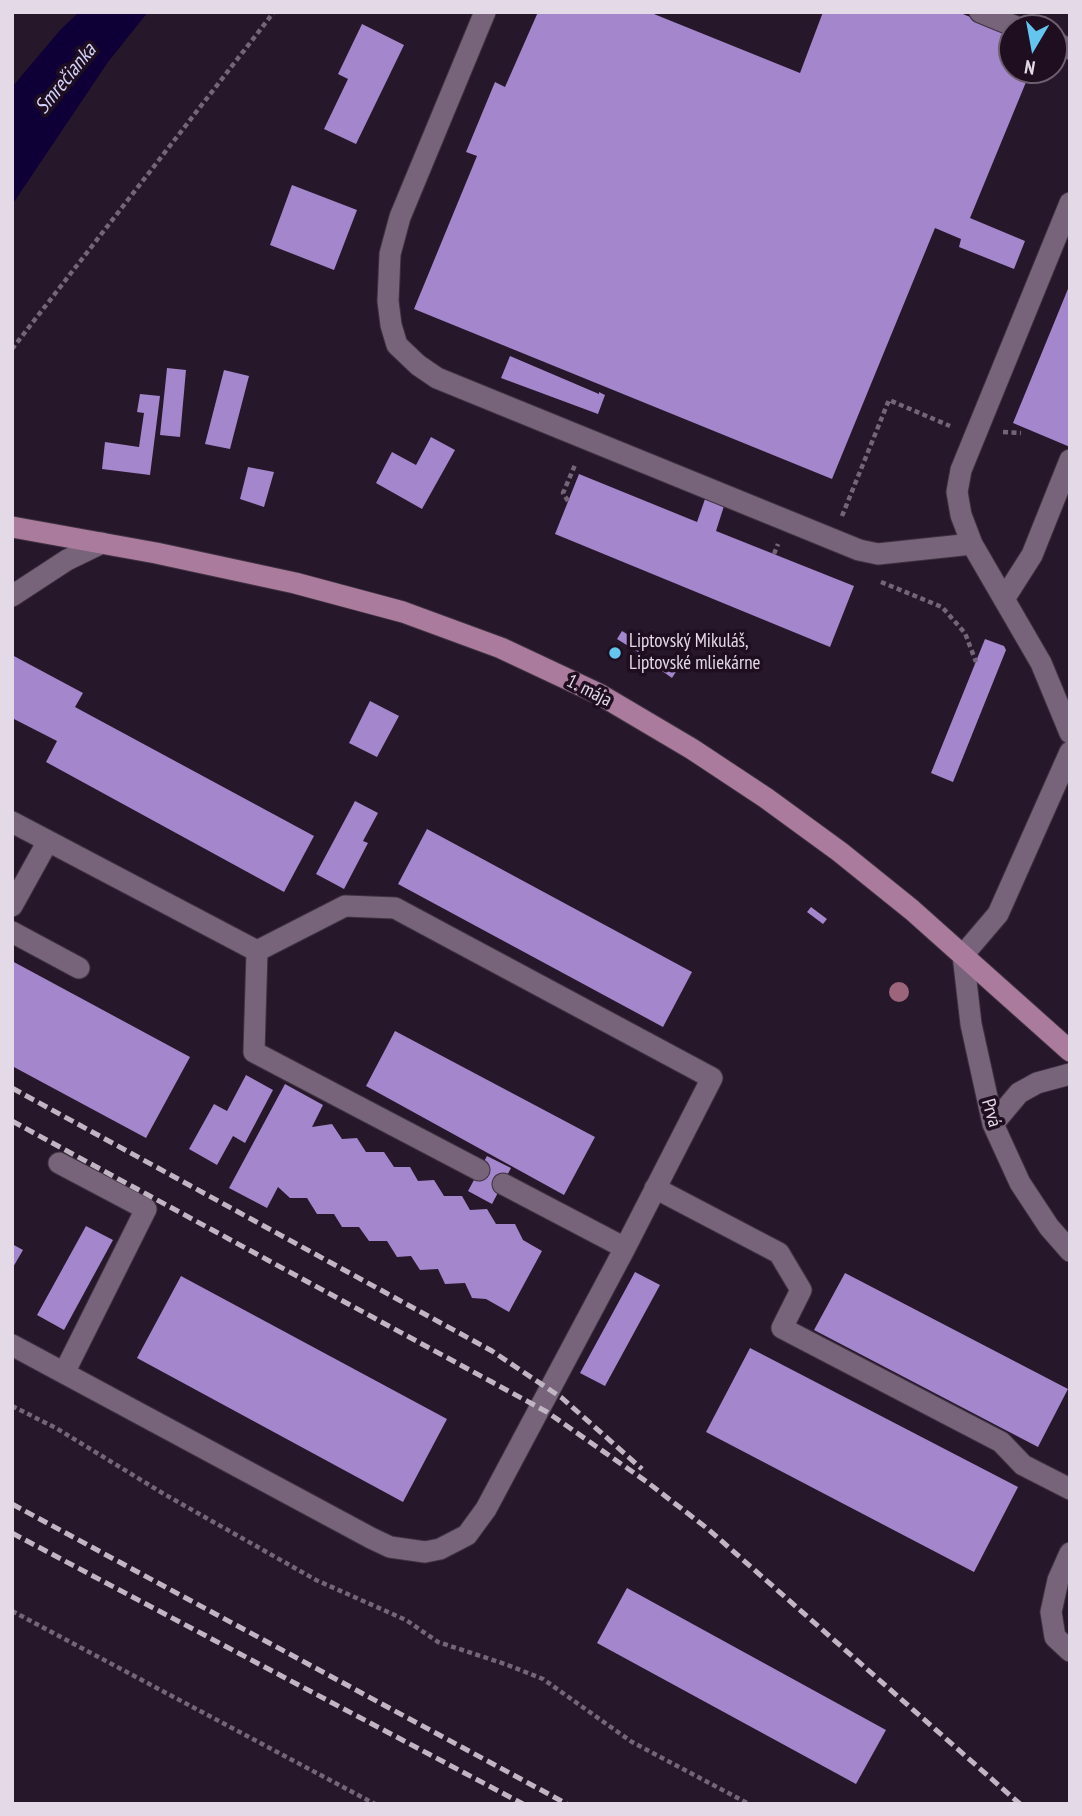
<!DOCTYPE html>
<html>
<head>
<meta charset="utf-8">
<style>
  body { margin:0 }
  #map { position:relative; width:1082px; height:1816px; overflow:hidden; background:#27172a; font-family:"PT Sans Narrow",sans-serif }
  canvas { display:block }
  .frame { position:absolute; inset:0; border:14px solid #e4d9e6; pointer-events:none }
  .north { position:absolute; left:998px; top:14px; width:70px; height:70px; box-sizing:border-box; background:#1e0e20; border:2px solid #6d5f6f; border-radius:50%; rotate:190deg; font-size:19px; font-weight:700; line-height:28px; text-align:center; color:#e4d9e6 }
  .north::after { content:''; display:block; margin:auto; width:24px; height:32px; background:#64c5ee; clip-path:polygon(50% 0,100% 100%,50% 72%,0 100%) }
</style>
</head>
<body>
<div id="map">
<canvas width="1082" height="1816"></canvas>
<div class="frame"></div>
<div class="north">N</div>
</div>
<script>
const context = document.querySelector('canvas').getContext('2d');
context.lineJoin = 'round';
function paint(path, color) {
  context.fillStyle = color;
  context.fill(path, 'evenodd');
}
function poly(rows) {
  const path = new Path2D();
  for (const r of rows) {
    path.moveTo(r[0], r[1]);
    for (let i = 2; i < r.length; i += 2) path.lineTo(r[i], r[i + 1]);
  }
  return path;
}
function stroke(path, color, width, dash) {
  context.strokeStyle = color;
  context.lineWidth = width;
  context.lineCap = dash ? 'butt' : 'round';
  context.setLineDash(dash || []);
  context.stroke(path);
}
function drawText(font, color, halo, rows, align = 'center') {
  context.font = font + ' "PT Sans Narrow",sans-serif';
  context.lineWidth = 7;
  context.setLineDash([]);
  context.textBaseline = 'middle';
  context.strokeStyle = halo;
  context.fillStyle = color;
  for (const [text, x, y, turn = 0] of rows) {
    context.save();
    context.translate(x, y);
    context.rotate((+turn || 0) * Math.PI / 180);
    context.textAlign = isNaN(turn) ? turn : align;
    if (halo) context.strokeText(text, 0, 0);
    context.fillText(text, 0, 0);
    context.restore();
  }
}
const water = poly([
  [79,12,148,12,108,62,12,205,12,87,61,29]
]);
const building = poly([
  [538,12,649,12,800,73,823,12,958,12,1012,34,1012,70,1031,70,970,218,1025,241,1014,269,959,247,961,239,935,228,832,479,414,309,477,156,466,152,495,82,505,87],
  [362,24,404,45,356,144,324,129,348,79,338,74],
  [292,185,357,210,334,270,270,245],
  [1070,284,1070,447,1013,423],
  [510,356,599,394,599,392,605,395,598,414,501,378],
  [167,368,186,370,180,437,160,435],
  [224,370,249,376,230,449,205,444],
  [140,394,160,396,150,475,102,469,105,442,139,447,144,413,137,412],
  [431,437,455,450,422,509,376,483,392,452,416,465],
  [248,467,274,472,264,507,240,499],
  [579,474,697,522,705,499,724,506,716,531,854,586,830,647,555,534],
  [622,631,647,646,641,654,617,639],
  [985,639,1004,646,1006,650,953,782,931,773],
  [12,655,83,693,75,707,314,836,284,892,46,762,57,741,12,718],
  [660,659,677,670,672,678,655,666],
  [370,701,399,716,377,757,349,743],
  [355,801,378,813,363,841,368,843,344,889,316,874],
  [427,829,692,972,663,1027,398,884],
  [811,907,827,919,823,924,807,912],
  [12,961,190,1057,146,1138,12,1066],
  [395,1031,595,1137,564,1195,366,1086],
  [246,1075,273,1090,245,1143,233,1136,217,1165,189,1149,214,1104,227,1111],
  [285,1084,323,1105,312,1127,332,1124,342,1139,357,1138,366,1152,384,1152,394,1167,410,1167,418,1181,434,1180,444,1196,462,1196,470,1210,487,1209,496,1224,515,1224,523,1240,542,1251,509,1312,486,1299,472,1298,465,1283,445,1284,438,1269,420,1270,411,1256,397,1257,387,1241,369,1241,359,1227,342,1227,334,1214,317,1214,307,1198,290,1198,278,1187,267,1208,229,1188],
  [487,1156,511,1168,492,1204,468,1191],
  [86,1226,113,1240,64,1330,37,1315],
  [12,1244,23,1250,12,1269],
  [635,1272,660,1285,605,1386,580,1373],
  [845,1273,1068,1389,1038,1447,814,1330],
  [181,1276,447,1419,403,1502,137,1358],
  [750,1348,1018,1487,974,1572,706,1432],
  [627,1588,886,1730,856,1784,597,1643]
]);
const path = poly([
  [12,349,274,12],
  [1003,432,1021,433],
  [568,501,563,493,575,465],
  [842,516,889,400,950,426],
  [774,554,778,544],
  [881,582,942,607,965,633,976,662],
  [12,1406,56,1428,164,1494,316,1580,406,1620,438,1642,505,1664,543,1679,632,1742,749,1804],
  [12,1611,375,1804]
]);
const minor = poly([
  [485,12,400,217,390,254,388,301,391,325,397,345,418,365,437,378,859,550,878,554,972,544],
  [980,12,1019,28],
  [1054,42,1070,49],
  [1070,203,961,470,957,492,961,515,972,544,1041,663,1070,733],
  [12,596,67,560,102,543],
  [1004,599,1032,555,1070,460],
  [1070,752,998,914,963,955,971,1024,993,1124,1020,1183,1049,1227,1070,1251],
  [12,822,257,951,254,1052,479,1170],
  [12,906,48,841],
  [12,932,79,968],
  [257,951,345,906,395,908,712,1078,625,1248,503,1184],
  [993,1124,1019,1093,1037,1083,1070,1074],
  [59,1163,146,1209,64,1373],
  [655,1188,779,1253,801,1290,782,1328,1001,1442,1023,1465,1070,1489],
  [12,1345,371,1538,390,1547,425,1552,440,1549,467,1535,486,1509,625,1248],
  [1070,1553,1058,1580,1051,1612,1055,1637,1070,1651]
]);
const major = poly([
  [12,527,156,553,295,583,403,612,501,648,599,694,692,749,766,798,840,852,912,910,1070,1051]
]);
const rail = poly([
  [12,1088,492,1351,562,1398,642,1469],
  [12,1121,547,1412,647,1482,708,1529,1020,1804],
  [12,1504,567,1804],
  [12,1533,523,1804]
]);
const trees = [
  [899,992]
];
const markers = [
  [615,653,7,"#64c5ee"]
];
const poiNames = [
  ["Liptovský Mikuláš,",629,642],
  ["Liptovské mliekárne",629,664]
];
const streetNames = [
  ["1. mája",589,691,27],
  ["Prvá",991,1113,74]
];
const waterNames = [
  ["Smrečianka",66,79,-51]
];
paint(water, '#0e0037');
paint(building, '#a386cc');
stroke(minor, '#3f3241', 23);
stroke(major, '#3f3241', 23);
stroke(path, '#746676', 4.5, [5, 3.5]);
stroke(minor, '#77647a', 21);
stroke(major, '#aa7b9d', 21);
stroke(rail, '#c1b5c3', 5, [10, 5]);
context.fillStyle = '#9c657c';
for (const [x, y] of trees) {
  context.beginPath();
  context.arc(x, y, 10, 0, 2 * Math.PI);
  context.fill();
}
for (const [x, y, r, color] of markers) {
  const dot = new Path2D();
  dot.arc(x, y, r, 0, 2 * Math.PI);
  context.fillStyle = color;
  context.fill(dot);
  stroke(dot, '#1e0e20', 2.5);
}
drawText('19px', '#e4d9e6', '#1e0e20', poiNames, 'left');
drawText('19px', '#e4d9e6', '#1e0e20', streetNames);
drawText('italic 21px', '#d1d2f9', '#1e0e20', waterNames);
</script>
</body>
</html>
